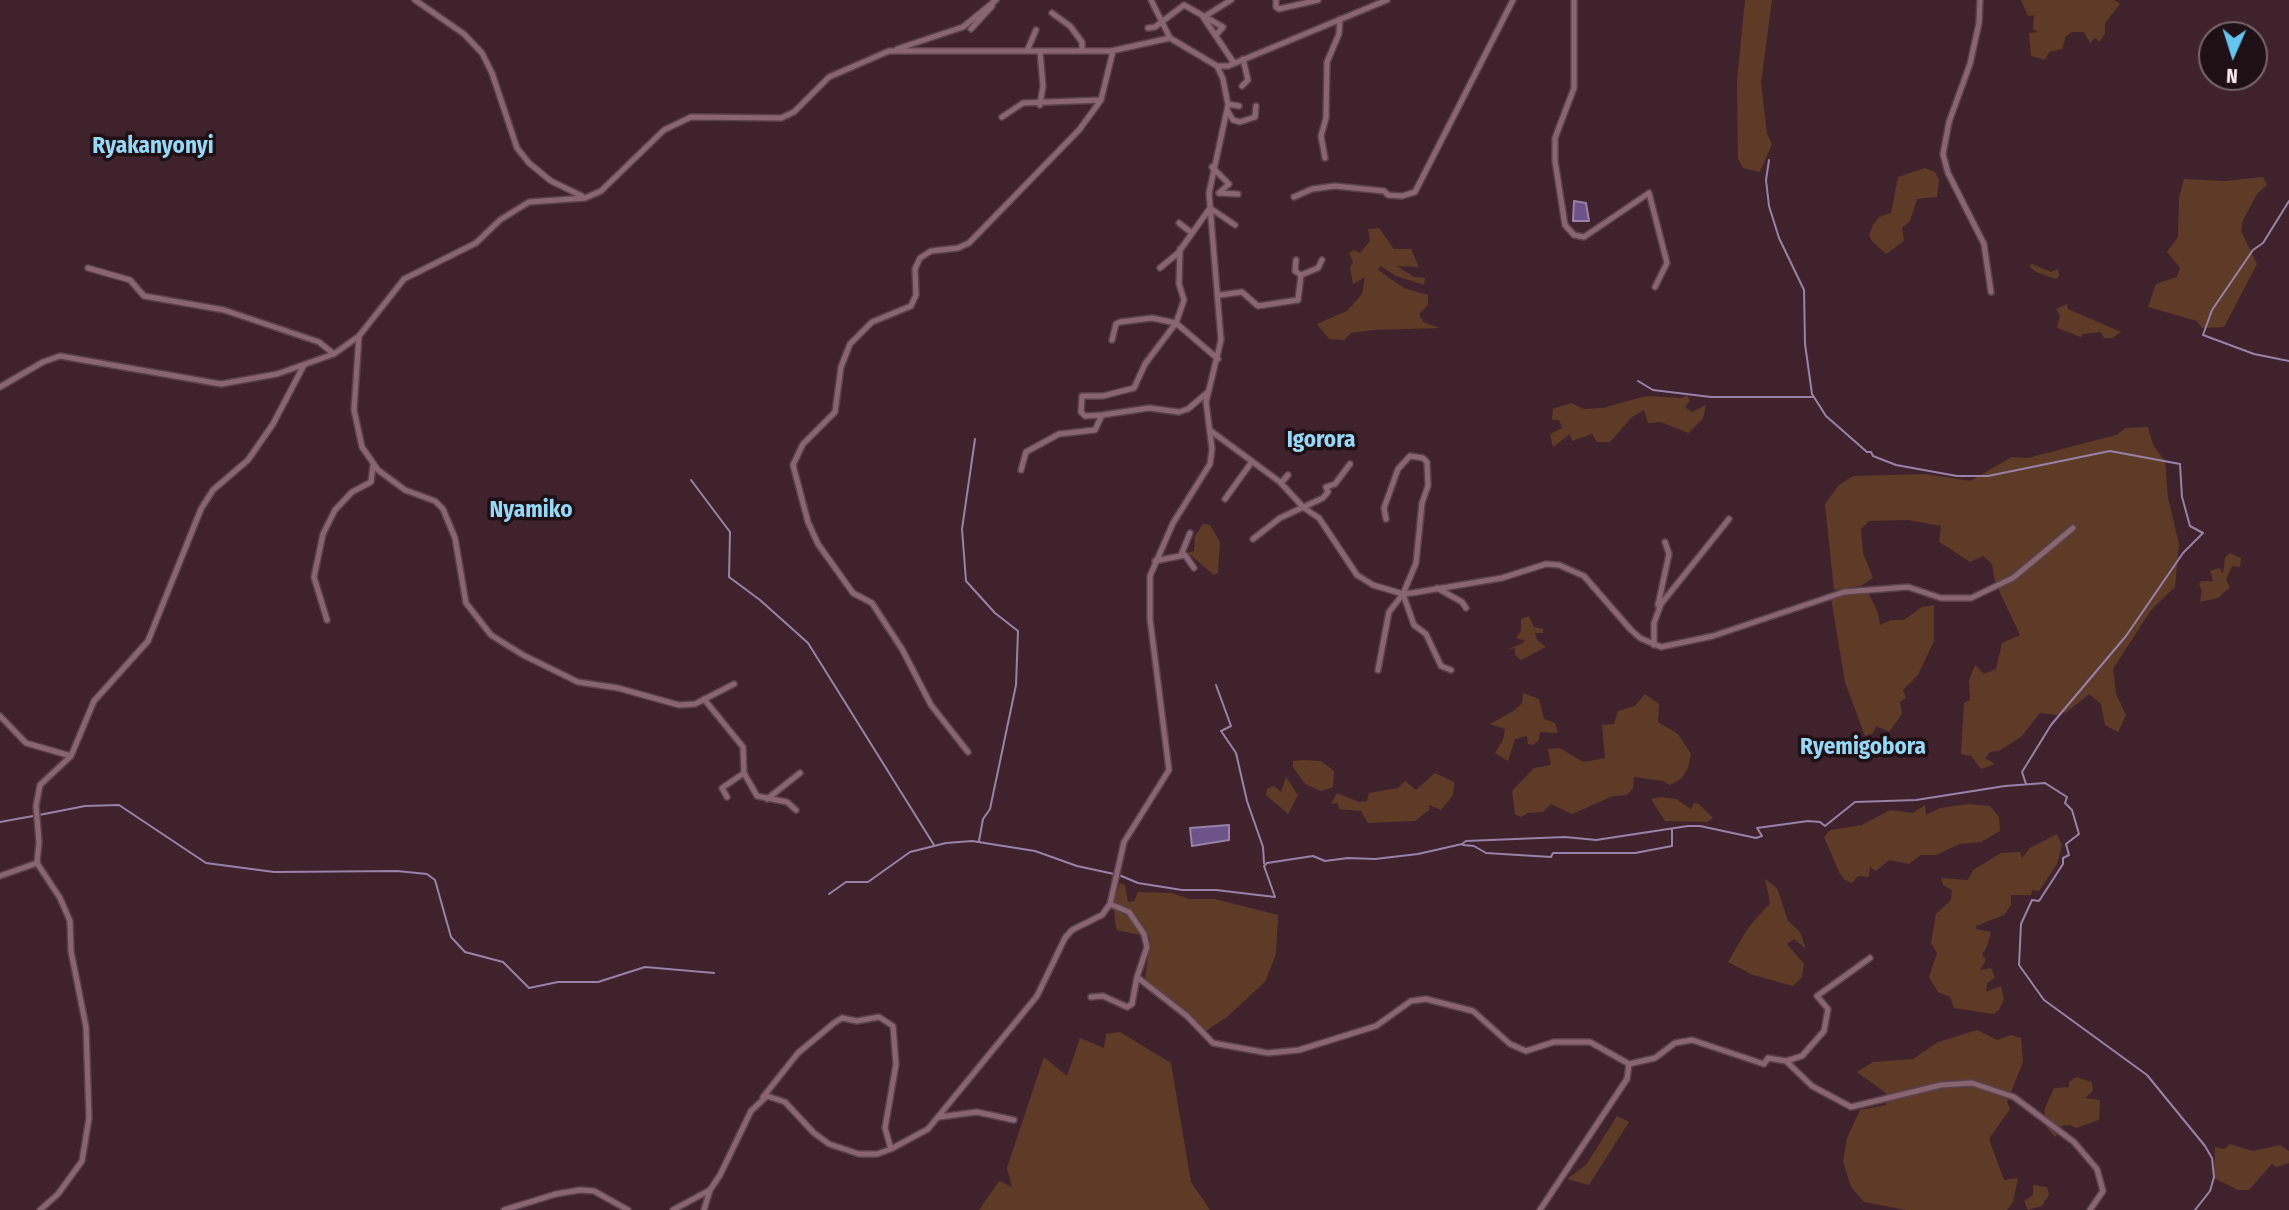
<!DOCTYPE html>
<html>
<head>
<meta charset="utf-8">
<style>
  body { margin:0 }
  #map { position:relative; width:2289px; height:1210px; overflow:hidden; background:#40222d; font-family:"Fira Sans Condensed",sans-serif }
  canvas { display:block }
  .north { position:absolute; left:2198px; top:21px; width:70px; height:70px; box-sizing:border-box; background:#1e1015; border:2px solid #78686d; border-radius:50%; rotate:183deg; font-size:19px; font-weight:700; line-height:28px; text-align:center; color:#feedf2 }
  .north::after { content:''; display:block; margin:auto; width:24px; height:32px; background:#65c5ee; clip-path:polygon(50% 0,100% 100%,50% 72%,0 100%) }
</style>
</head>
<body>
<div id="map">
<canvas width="2289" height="1210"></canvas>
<div class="north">N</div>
</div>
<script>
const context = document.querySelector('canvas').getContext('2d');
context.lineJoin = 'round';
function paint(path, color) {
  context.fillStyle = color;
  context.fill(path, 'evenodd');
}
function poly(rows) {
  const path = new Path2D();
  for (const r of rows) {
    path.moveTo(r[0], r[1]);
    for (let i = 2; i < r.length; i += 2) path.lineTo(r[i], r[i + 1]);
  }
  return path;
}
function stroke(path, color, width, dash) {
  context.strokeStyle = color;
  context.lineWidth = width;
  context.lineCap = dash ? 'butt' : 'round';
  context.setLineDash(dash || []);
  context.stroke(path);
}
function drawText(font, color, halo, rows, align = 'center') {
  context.font = font + ' "Fira Sans Condensed",sans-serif';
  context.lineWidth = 7;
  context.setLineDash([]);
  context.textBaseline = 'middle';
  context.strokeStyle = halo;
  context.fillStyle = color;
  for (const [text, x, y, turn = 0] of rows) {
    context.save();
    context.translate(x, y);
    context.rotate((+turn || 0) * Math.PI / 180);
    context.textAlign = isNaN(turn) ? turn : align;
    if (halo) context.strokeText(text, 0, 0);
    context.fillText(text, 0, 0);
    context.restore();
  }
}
const green = poly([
  [1745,0,1772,0,1761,83,1767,134,1772,144,1760,172,1743,168,1738,159,1737,81],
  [2021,0,2114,0,2120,4,2105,23,2105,33,2100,42,2095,38,2090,43,2084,32,2072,32,2066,36,2062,49,2049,52,2045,60,2031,56,2029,33,2038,32,2033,29,2034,15,2028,16],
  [1925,168,1935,172,1939,180,1937,197,1917,199,1910,221,1902,228,1904,241,1886,254,1872,241,1869,235,1873,225,1879,217,1891,213,1898,177],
  [2263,177,2267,185,2257,194,2243,220,2241,231,2257,264,2224,327,2202,328,2197,321,2148,307,2156,284,2177,277,2180,268,2167,252,2178,237,2179,198,2184,179,2225,181],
  [1379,228,1394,249,1411,249,1419,267,1397,266,1414,277,1425,278,1424,285,1396,276,1380,266,1378,270,1404,288,1428,295,1428,305,1419,314,1423,322,1440,328,1374,330,1351,333,1344,340,1329,339,1317,324,1347,311,1362,294,1365,277,1353,284,1350,267,1353,262,1349,253,1354,250,1360,253,1370,241,1368,229],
  [2032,264,2051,272,2058,269,2059,276,2056,279,2036,272,2029,266],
  [2067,304,2068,309,2121,332,2112,338,2104,338,2101,332,2083,334,2081,337,2057,328,2060,316,2056,309],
  [1687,395,1690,401,1685,407,1692,412,1706,405,1703,419,1688,433,1661,422,1648,423,1644,410,1632,417,1610,442,1597,442,1592,434,1572,441,1570,434,1553,447,1550,434,1562,428,1559,420,1552,420,1553,409,1571,403,1583,409,1603,408,1646,396,1682,398],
  [2148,427,2153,445,2165,461,2168,498,2179,544,2175,587,2151,610,2113,669,2116,694,2126,715,2118,732,2105,725,2101,704,2089,694,2067,712,2057,715,2040,713,2021,737,1999,751,1990,752,1985,758,1995,764,1981,769,1971,756,1961,754,1964,703,1970,700,1969,680,1975,665,1984,674,1996,669,2002,643,2020,635,1995,582,1992,564,1983,556,1970,562,1946,546,1939,542,1941,526,1908,520,1869,521,1861,529,1863,553,1873,578,1861,586,1834,590,1825,504,1839,485,1853,476,1926,474,1970,481,2012,457,2028,458,2116,435,2126,428],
  [1203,524,1210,525,1220,542,1218,573,1214,575,1188,553,1194,551,1195,536],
  [2230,553,2241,558,2240,567,2232,566,2228,575,2226,580,2230,587,2218,598,2200,602,2202,591,2199,584,2202,581,2213,581,2210,571,2219,568,2223,573,2225,558],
  [1849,594,1869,594,1878,613,1880,625,1891,620,1904,620,1922,607,1934,605,1934,641,1918,675,1903,690,1906,698,1900,702,1902,714,1889,732,1876,726,1873,733,1865,736,1845,682,1831,598],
  [1529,616,1534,627,1543,629,1543,633,1535,633,1537,640,1546,647,1521,660,1515,655,1515,648,1506,650,1523,643,1524,640,1516,638,1521,631,1521,619],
  [1523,693,1539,699,1544,719,1555,723,1558,733,1540,732,1539,740,1533,745,1528,744,1527,736,1515,739,1508,761,1495,753,1503,740,1505,729,1490,724,1515,710,1522,703],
  [1645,694,1659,704,1658,722,1678,734,1691,754,1688,768,1681,779,1670,785,1663,781,1634,777,1633,788,1627,795,1613,796,1572,814,1551,804,1543,812,1528,813,1521,817,1515,814,1512,791,1534,768,1551,765,1548,749,1560,748,1583,762,1605,758,1602,725,1614,724,1618,711,1635,706],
  [1302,760,1321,761,1334,771,1333,787,1321,791,1305,784,1293,767,1293,761],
  [1435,773,1454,782,1453,795,1441,810,1429,805,1429,810,1415,821,1368,823,1361,811,1339,809,1338,803,1331,804,1337,793,1359,802,1367,801,1369,793,1398,788,1405,781,1416,790],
  [1286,777,1298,795,1288,814,1266,795,1267,789,1274,786,1281,792],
  [1660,797,1676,799,1691,809,1694,803,1699,804,1713,818,1707,822,1665,821,1651,799],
  [1969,804,1990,806,1999,817,2000,831,1981,842,1960,844,1936,855,1921,855,1909,864,1889,860,1876,871,1870,867,1869,877,1858,876,1852,883,1845,880,1839,872,1824,837,1830,830,1862,825,1890,810,1913,813,1925,805,1926,815,1940,808],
  [2057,834,2062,845,2057,864,2039,891,2032,890,2031,895,2011,895,2011,905,2004,915,1976,926,1976,929,1991,932,1986,949,1982,954,1986,960,1980,970,1991,968,1995,978,1987,983,1986,992,2001,986,2004,999,1999,1010,1994,1014,1954,1008,1950,997,1938,992,1929,977,1937,953,1931,943,1936,914,1951,900,1952,890,1943,885,1941,878,1968,880,1973,870,2001,853,2020,852,2022,858,2030,848],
  [1765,879,1777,888,1788,921,1800,932,1806,949,1794,939,1787,944,1804,964,1802,977,1793,986,1753,975,1728,962,1748,928,1770,903],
  [1120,883,1125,885,1128,902,1134,901,1138,892,1171,893,1190,899,1215,899,1278,915,1276,954,1265,982,1227,1017,1206,1031,1145,979,1150,940,1145,927,1139,935,1131,933,1117,930,1115,922,1114,899],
  [1977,1030,1997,1040,2011,1035,2021,1038,2023,1062,2007,1102,2010,1109,1989,1139,2004,1180,2018,1178,2013,1202,2007,1210,1906,1210,1864,1202,1851,1187,1843,1161,1847,1138,1860,1110,1886,1105,1887,1094,1857,1072,1873,1062,1913,1059,1938,1042],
  [1120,1032,1171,1063,1191,1182,1210,1210,979,1210,999,1181,1012,1187,1007,1168,1044,1057,1067,1076,1080,1038,1104,1048,1106,1034],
  [2076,1077,2092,1082,2093,1091,2085,1098,2100,1100,2099,1120,2076,1128,2070,1125,2062,1126,2055,1137,2044,1124,2045,1108,2054,1088,2069,1087,2069,1082],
  [1617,1116,1629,1122,1589,1185,1567,1179,1586,1165],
  [2230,1144,2253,1151,2280,1145,2289,1151,2289,1163,2276,1167,2272,1164,2249,1190,2238,1190,2214,1178,2215,1147,2224,1149],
  [2033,1185,2047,1187,2049,1195,2042,1206,2028,1210,2024,1201,2033,1195]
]);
const water = poly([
  [1574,201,1586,203,1589,221,1573,221,1574,201],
  [1229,825,1229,840,1192,846,1190,828,1229,825]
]);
const stream = poly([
  [1769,160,1766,180,1769,206,1779,238,1804,290,1805,344,1812,394,1826,416,1867,452,1871,452,1873,456,1896,465,1957,476,1988,476,2110,451,2180,464,2182,497,2190,526,2203,533,2183,553,2126,636,2051,725,2022,772,2026,784],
  [2289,201,2263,243,2253,250,2212,310,2203,335,2254,354,2289,361],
  [1638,381,1653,390,1711,397,1813,397],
  [975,439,962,529,966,581,995,613,1018,631,1016,685,990,809,983,819,979,841],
  [691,480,730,532,729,577,760,600,808,643,934,845],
  [1216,685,1231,726,1221,731,1236,753,1247,801,1263,847,1264,863],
  [39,815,85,806,119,805,206,863,274,872,397,871,427,874,435,880,451,937,465,952,503,962,529,988,558,982,598,982,645,967,714,973],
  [0,822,33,816],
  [1463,845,1474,846,1486,853,1551,857,1553,853,1635,853,1672,846,1672,830],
  [1119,875,1138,883,1182,890,1216,890,1275,897,1264,866,1267,863,1313,856,1325,861,1348,858,1375,859,1418,854,1462,844,1466,841,1565,837,1596,840,1688,826,1700,826,1756,838,1762,836,1757,828,1808,821,1820,822,1825,826,1855,802,1916,800,2005,786,2045,783,2067,797,2065,803,2072,810,2079,834,2066,844,2069,855,2063,858,2063,864,2039,901,2032,900,2021,924,2019,965,2044,1000,2147,1075,2205,1146,2212,1158,2214,1177,2210,1191,2195,1210],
  [829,894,846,882,868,882,910,852,946,843,972,841,1035,851,1077,866,1114,874]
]);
const street = poly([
  [415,0,464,34,482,53,492,73,517,148,529,163,551,181,582,196],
  [1151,0,1170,38],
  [1276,0,1276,7,1279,9,1318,0],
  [1574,0,1574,88,1555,138,1555,161,1565,225,1574,235,1584,237,1649,193,1667,263,1655,287],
  [1980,0,1979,23,1970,64,1949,122,1943,154,1948,173,1984,244,1991,292],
  [1052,13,1070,26,1082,42,1082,51],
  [1207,15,1231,0],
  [1203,17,1234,63],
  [1148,28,1155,27,1184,5,1223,27,1216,35],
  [971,29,992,6],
  [897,49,963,27,996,0],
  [1027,51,1036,30],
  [1242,86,1248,80,1243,59],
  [1228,104,1239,106],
  [1040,105,1043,86,1040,51],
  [1227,110,1233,120,1240,122,1255,117,1256,106],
  [1002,117,1023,103,1101,100],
  [1325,158,1321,136,1326,118,1327,62,1339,34,1340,19],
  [1212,167,1229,184,1219,193],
  [1219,193,1238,194],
  [1294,197,1312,189,1335,186,1384,191,1388,195,1402,196,1415,192,1513,0],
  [1179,223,1192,233],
  [1296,260,1295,271,1301,275],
  [88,268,130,280,144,296,224,310,319,342,334,354],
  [1160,268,1178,253,1210,208,1235,225],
  [1220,295,1242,292,1258,306,1298,300,1301,275,1318,268,1322,260],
  [359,336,354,410,362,447,378,470,405,490,435,501,443,509,455,538,466,603,491,635,523,655,578,682,618,688,679,705,695,704,734,684],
  [1112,340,1116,324,1120,322,1152,318,1176,323,1184,300,1179,284,1180,249],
  [0,387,43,362,60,356,221,384,277,374,334,354,359,336,404,279,476,243,500,220,529,202,585,198,601,191,664,130,691,117,781,118,794,112,829,77,889,51,1111,51,1170,38,1217,66,1228,66,1387,0],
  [1102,415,1085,416,1081,412,1082,396,1103,396,1134,388,1145,364,1176,323,1218,359],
  [1211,431,1280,482,1304,508,1319,518,1357,575,1373,585,1403,594,1412,593,1502,578,1546,564,1559,565,1584,576,1631,630,1640,638,1661,647,1713,636,1844,592,1908,587,1941,598,1971,598,2013,578,2073,528],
  [1021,470,1026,452,1059,434,1095,430,1102,415,1149,408,1179,412,1188,409,1208,392],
  [1281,483,1288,475],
  [1225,499,1251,463],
  [1386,519,1384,508,1398,469,1410,456,1423,458,1427,462,1428,486,1422,503,1416,563,1403,594,1414,625,1426,634,1441,666,1451,670],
  [1253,539,1280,518,1323,498,1328,492,1326,487,1335,484,1350,464],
  [1181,555,1190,533],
  [1155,561,1185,555,1194,568],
  [1437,588,1462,602,1466,608],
  [1658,605,1669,554,1665,542],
  [327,620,314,577,323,534,335,510,352,492,371,482,373,466],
  [1654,645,1654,623,1661,604,1729,519],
  [1378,670,1389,612,1403,594],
  [704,699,743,747,744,773,757,796,787,802,796,810],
  [0,716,26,743,71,756],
  [968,752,931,705,902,649,872,603,853,593,818,544,808,522,793,465,803,444,835,412,841,367,850,344,872,322,911,306,916,295,915,269,920,258,931,251,958,248,969,243,1079,130,1101,100,1113,51],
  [727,797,722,788,744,773],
  [767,799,800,773],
  [37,863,60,898,70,921,71,951,86,1027,89,1118,82,1161,58,1194,40,1210],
  [0,876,37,863,39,842,36,806,40,785,71,756,94,701,148,641,201,509,213,490,248,460,273,424,304,365],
  [1110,904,1129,912,1144,934,1147,947,1137,977,1187,1016,1213,1043,1268,1053,1299,1050,1376,1026,1411,1001,1426,999,1473,1011,1510,1044,1526,1051,1554,1042,1590,1042,1629,1064,1655,1058,1675,1043,1692,1040,1764,1064,1768,1058,1786,1061],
  [1870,958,1817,996,1828,1009,1824,1031,1802,1056,1786,1061,1812,1086,1851,1107,1941,1085,1972,1083,2014,1097,2074,1142,2097,1169,2103,1191,2090,1210],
  [1091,997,1103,996,1127,1007,1132,1004,1137,977],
  [763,1097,798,1053,834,1023,842,1018,857,1021,879,1017,893,1026,896,1064,885,1128,891,1149],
  [939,1117,977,1112,1014,1120],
  [504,1210,556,1194,580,1190,594,1191,628,1210],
  [673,1210,710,1190,720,1175,751,1111,767,1096,785,1102,814,1133,829,1144,859,1154,877,1154,891,1149,928,1129,1037,996,1065,938,1072,930,1102,915,1110,904,1124,842,1169,770,1150,619,1150,576,1173,523,1210,464,1212,449,1206,402,1221,340,1209,193,1228,105,1223,79,1217,66],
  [704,1210,710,1190],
  [1540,1210,1627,1079,1629,1064]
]);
const quarterNames = [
  ["Ryakanyonyi",153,147],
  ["Igorora",1321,441],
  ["Nyamiko",531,511],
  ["Ryemigobora",1863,748]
];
paint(green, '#5e3b27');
paint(water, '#6e538a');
stroke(water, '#9981a9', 2);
stroke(stream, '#9981a9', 2);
stroke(street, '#59404a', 8);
stroke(street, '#896571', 5);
drawText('bold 23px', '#96d8f8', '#1e1015', quarterNames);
</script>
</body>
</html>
